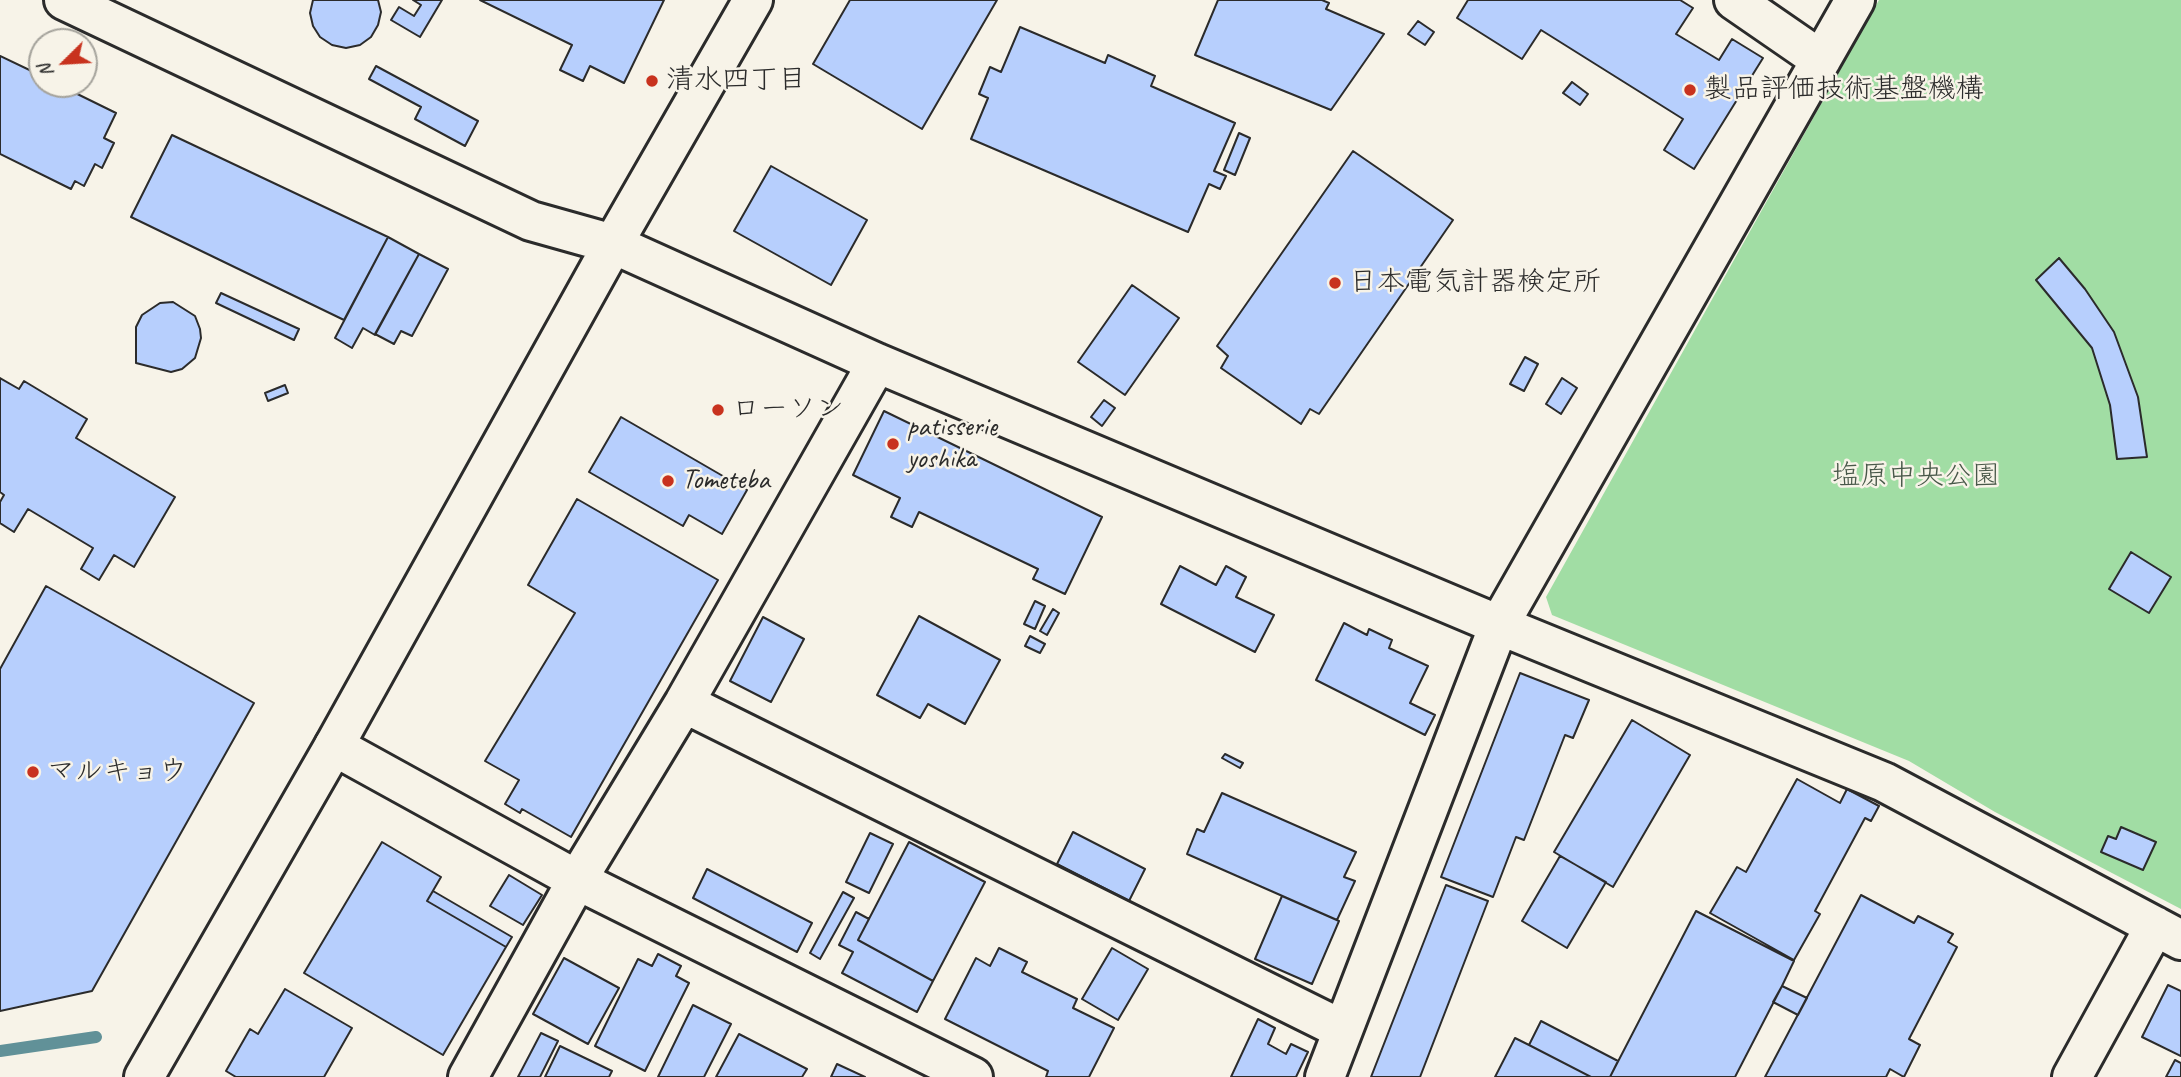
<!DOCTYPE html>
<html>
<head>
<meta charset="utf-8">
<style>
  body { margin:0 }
  #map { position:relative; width:2181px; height:1077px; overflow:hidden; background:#f7f3e8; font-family:Caveat,sans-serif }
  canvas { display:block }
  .north { position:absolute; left:28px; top:28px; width:70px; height:70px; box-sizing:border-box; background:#f7f3e8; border:2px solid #a5a39c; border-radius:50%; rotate:246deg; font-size:19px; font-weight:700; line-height:28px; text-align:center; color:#2b2b2b }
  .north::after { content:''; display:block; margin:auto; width:24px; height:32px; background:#c8321e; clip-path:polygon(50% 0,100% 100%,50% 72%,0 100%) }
</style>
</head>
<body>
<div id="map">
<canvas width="2181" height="1077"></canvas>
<div class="north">N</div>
</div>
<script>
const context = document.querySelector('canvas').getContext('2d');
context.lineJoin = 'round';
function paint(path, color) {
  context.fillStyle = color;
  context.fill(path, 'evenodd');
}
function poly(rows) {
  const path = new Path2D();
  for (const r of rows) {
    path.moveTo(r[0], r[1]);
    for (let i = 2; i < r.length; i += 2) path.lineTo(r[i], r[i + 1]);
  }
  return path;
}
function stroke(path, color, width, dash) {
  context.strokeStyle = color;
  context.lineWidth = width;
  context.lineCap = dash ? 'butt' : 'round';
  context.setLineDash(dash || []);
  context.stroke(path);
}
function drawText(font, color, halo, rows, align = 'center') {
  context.font = font + ' Caveat,"Klee One",sans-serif';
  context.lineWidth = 5;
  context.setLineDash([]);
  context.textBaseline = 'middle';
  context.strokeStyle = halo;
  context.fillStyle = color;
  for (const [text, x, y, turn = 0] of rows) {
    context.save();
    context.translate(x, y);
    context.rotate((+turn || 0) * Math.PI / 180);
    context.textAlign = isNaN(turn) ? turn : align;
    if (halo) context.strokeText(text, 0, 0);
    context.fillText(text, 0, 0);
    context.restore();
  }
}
const green = poly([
  [1879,0,2181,0,2181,909,1995,812,1909,761,1552,615,1546,597]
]);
const stream = poly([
  [0,1051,96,1037]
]);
const building = poly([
  [313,0,378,0,381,12,378,25,371,37,360,45,346,48,332,45,320,37,313,26,310,13,313,0],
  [413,0,442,0,420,37,391,20,399,7,414,16,421,5,413,0],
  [480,0,664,0,624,83,590,66,583,81,560,70,572,45,480,0],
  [850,0,997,0,922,129,813,64,850,0],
  [1218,0,1322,0,1329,3,1326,9,1384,34,1331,110,1195,55,1218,0],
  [1468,0,1680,0,1693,8,1676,34,1719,60,1732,39,1763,58,1694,169,1664,150,1683,119,1541,30,1522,59,1457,18,1468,0],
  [1418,21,1434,32,1425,45,1408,34,1418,21],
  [1020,27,1105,63,1108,55,1155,76,1151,86,1235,123,1214,171,1226,176,1220,189,1209,184,1188,232,971,139,988,98,979,94,990,67,1001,72,1020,27],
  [0,56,42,76,42,84,57,84,116,113,104,138,114,143,102,168,95,164,84,186,75,181,71,189,0,154,0,56],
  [376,66,478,121,465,146,415,119,421,107,369,79,376,66],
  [1572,82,1588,94,1580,105,1563,93,1572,82],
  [1239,133,1250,138,1235,175,1224,170,1239,133],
  [172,135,388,237,344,320,131,217,172,135],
  [1353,151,1453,220,1319,414,1310,409,1301,424,1221,368,1228,356,1217,346,1353,151],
  [771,166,867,220,831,285,734,231,771,166],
  [388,237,419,254,375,335,363,328,352,348,335,338,388,237],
  [419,254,448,269,412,336,401,331,394,344,375,334,419,254],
  [2059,258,2085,289,2114,332,2138,397,2147,457,2117,459,2110,405,2092,348,2036,280,2059,258],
  [1132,285,1179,318,1125,395,1078,362,1132,285],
  [221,293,299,329,294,340,216,303,221,293],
  [173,302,195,316,200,329,201,338,195,358,182,369,171,372,136,363,136,327,142,315,160,303,173,302],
  [1525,357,1538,364,1524,391,1510,384,1525,357],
  [0,378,19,389,24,381,87,419,76,438,175,497,134,567,114,555,99,580,81,569,93,548,28,509,14,532,0,523,0,502,4,495,0,492,0,378],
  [1562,378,1577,388,1561,414,1546,404,1562,378],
  [285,385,288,393,268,401,265,393,285,385],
  [1104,400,1115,408,1102,426,1091,417,1104,400],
  [884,411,1102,517,1065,594,1033,579,1038,569,919,512,912,527,891,517,900,498,853,475,884,411],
  [621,417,747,490,722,534,689,515,683,526,589,472,621,417],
  [577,499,718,580,571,837,522,809,520,813,505,804,519,780,485,761,575,613,528,585,577,499],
  [2131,552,2171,577,2149,613,2109,589,2131,552],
  [1180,566,1216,585,1226,566,1246,577,1236,597,1274,615,1255,652,1161,604,1180,566],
  [46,586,254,703,92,991,0,1011,0,669,46,586],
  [1035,601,1045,606,1035,629,1024,624,1035,601],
  [1053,609,1059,613,1047,635,1040,631,1053,609],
  [919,616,1000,660,965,724,928,704,920,718,877,695,919,616],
  [763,617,804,639,771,702,730,681,763,617],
  [1344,623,1367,635,1369,629,1392,640,1389,648,1428,666,1410,703,1435,715,1425,735,1316,680,1344,623],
  [1030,636,1045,644,1040,653,1025,646,1030,636],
  [1520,673,1589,700,1573,738,1565,735,1524,840,1516,837,1493,897,1441,877,1520,673],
  [1632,720,1690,755,1613,887,1554,852,1632,720],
  [1225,754,1243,763,1240,768,1222,758,1225,754],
  [1797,779,1840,803,1847,789,1879,806,1871,821,1865,818,1815,911,1820,914,1794,960,1710,913,1737,867,1746,872,1797,779],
  [1222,793,1356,852,1344,877,1355,881,1337,920,1187,854,1197,829,1204,832,1222,793],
  [2121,827,2156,842,2143,870,2101,852,2108,836,2116,839,2121,827],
  [1073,832,1145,869,1129,901,1057,864,1073,832],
  [870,833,893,844,869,893,846,882,870,833],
  [382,842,441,877,427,901,506,947,443,1055,304,973,382,842],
  [909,842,985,882,933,981,858,940,909,842],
  [1560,856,1606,882,1567,948,1522,921,1560,856],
  [707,869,812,923,797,952,693,898,707,869],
  [509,875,542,895,523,925,490,906,509,875],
  [1446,885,1488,901,1420,1077,1371,1077,1446,885],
  [433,891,512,937,506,947,427,901,433,891],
  [843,892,854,898,820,959,810,953,843,892],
  [1861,895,1914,923,1918,916,1953,934,1948,942,1957,947,1909,1039,1920,1045,1904,1077,1890,1069,1886,1077,1765,1077,1861,895],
  [1282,896,1339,921,1312,984,1255,959,1282,896],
  [1696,911,1794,961,1782,986,1735,1077,1610,1077,1696,911],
  [856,912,869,919,858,940,933,981,917,1012,842,973,853,952,839,945,856,912],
  [999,948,1027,962,1022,972,1077,999,1073,1008,1114,1028,1089,1077,1046,1077,1048,1071,945,1019,976,958,990,966,999,948],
  [1112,948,1148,969,1118,1020,1082,999,1112,948],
  [658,954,681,966,676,976,689,983,645,1071,595,1046,638,959,652,966,658,954],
  [564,958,619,988,588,1044,533,1014,564,958],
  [2168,985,2181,991,2181,1056,2142,1037,2168,985],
  [1782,986,1807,998,1798,1015,1773,1002,1782,986],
  [285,989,352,1028,324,1077,236,1077,226,1071,250,1029,258,1034,285,989],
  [693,1005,731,1024,704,1077,658,1077,693,1005],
  [1258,1019,1275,1028,1268,1044,1286,1054,1291,1044,1308,1052,1296,1077,1231,1077,1258,1019],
  [1541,1021,1618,1061,1610,1077,1591,1077,1529,1045,1541,1021],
  [541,1033,558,1041,540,1077,518,1077,541,1033],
  [739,1034,807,1069,802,1077,716,1077,739,1034],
  [1515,1038,1529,1045,1591,1077,1495,1077,1515,1038],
  [560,1046,612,1071,609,1077,545,1077,560,1046],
  [2175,1060,2181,1063,2181,1077,2166,1077,2175,1060],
  [837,1064,865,1077,831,1077,837,1064]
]);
const minor = poly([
  [1734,0,1821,60],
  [613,244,877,363,1499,625,1884,782,2181,940],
  [684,703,1343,1030],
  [334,746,577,880,973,1077],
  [468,1077,577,880,684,703,877,363],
  [1325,1077,1499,625,1855,0],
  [2072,1077,2155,926]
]);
const tertiary = poly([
  [64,0,531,221,613,244],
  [144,1077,334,746,613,244,753,0]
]);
const markers = [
  [652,81,7,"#c8321e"],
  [1690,90,7,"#c8321e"],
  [1335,283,7,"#c8321e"],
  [718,410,7,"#c8321e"],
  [893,444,7,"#c8321e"],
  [668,481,7,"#c8321e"],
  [33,772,7,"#c8321e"]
];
const poiNames = [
  ["清水四丁目",666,81],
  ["製品評価技術基盤機構",1704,90],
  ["日本電気計器検定所",1349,283],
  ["ローソン",732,410],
  ["patisserie",907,428],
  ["yoshika",907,460],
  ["Tometeba",682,481],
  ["マルキョウ",47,772]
];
const parkNames = [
  ["塩原中央公園",1916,477]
];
paint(green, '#a1dda4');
stroke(stream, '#619198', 12);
paint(building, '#b7cffd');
stroke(building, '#2b2b2b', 2);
stroke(minor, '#2b2b2b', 44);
stroke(tertiary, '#2b2b2b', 44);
stroke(minor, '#f7f3e8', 38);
stroke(tertiary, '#f7f3e8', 38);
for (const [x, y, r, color] of markers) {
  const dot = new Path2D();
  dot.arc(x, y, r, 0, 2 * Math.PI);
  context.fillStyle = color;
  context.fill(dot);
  stroke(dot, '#f7f3e8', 2.5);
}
drawText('28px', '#2b2b2b', '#f7f3e8', poiNames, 'left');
drawText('28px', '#485849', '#f7f3e8', parkNames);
</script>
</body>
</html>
